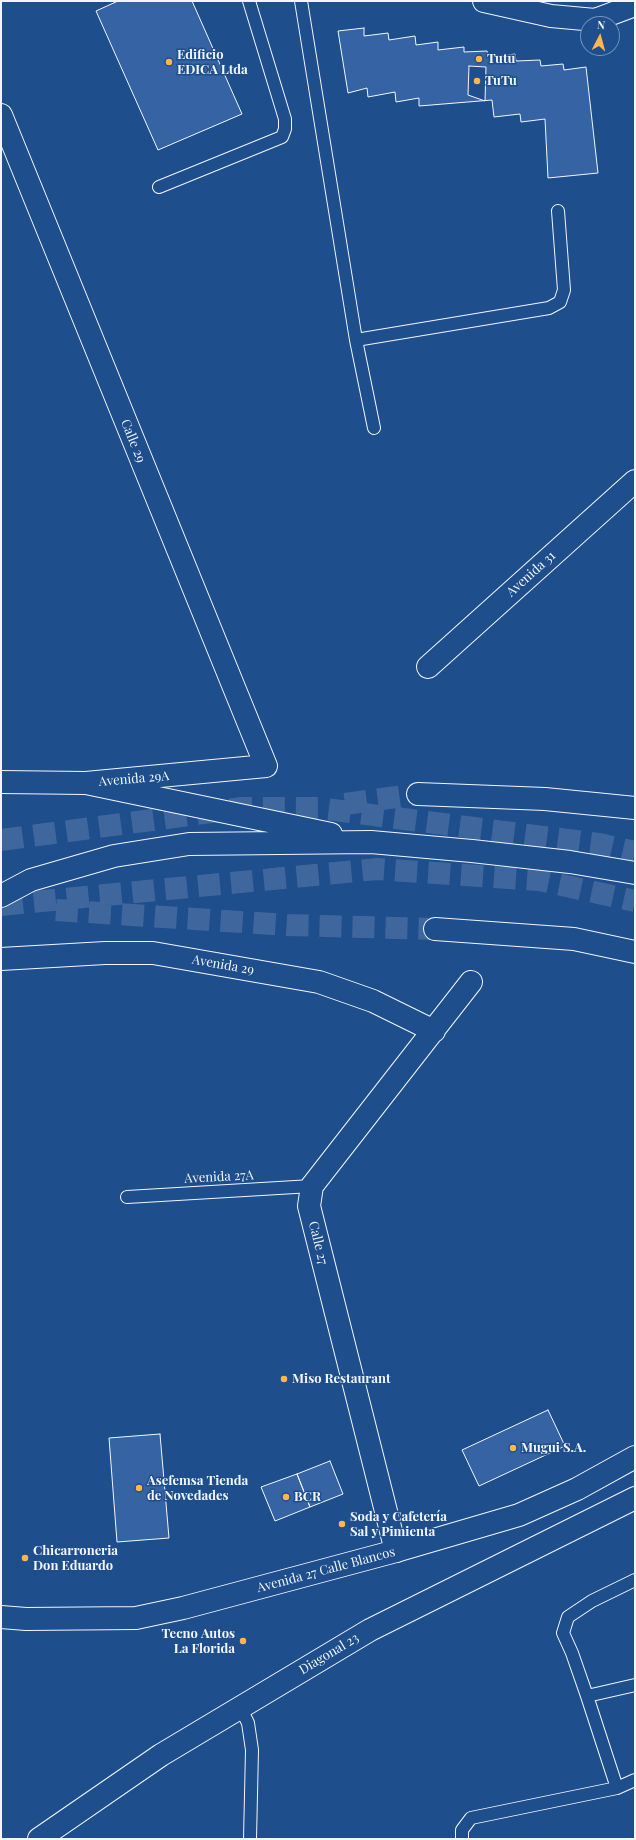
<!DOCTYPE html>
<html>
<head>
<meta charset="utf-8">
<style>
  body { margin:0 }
  #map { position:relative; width:636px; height:1840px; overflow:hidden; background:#1f4e8c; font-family:"Playfair Display",serif }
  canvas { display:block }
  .frame { position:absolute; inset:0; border:2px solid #f2f6ff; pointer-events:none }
  .north { position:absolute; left:580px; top:16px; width:40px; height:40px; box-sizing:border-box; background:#1f4e8c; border:1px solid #7391ba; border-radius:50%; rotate:6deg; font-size:11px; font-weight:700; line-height:16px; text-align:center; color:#f2f6ff }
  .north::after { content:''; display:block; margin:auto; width:14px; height:18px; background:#ffb74d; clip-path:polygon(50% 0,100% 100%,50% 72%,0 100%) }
</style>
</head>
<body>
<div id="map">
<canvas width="636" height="1840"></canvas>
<div class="frame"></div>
<div class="north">N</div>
</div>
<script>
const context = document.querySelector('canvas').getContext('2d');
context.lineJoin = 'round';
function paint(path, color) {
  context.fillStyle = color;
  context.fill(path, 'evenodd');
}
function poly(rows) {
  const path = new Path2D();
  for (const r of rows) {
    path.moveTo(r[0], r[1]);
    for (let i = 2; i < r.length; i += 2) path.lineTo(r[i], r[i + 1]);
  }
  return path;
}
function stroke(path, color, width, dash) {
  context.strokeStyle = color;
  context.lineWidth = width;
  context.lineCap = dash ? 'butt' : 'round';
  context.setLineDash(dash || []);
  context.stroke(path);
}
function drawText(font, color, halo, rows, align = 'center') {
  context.font = font + ' "Playfair Display",serif';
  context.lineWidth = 3;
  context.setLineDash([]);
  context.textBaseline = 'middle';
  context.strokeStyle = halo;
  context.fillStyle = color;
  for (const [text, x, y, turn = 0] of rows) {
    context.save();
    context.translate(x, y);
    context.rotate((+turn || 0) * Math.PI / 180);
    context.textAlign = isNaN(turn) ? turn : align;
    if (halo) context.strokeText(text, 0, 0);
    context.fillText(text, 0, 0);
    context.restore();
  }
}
const building = poly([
  [118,1,192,1,242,114,158,150,96,11,118,1],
  [364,28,364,36,388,33,389,40,415,36,416,45,438,42,438,50,464,47,464,52,487,51,489,58,515,54,516,61,540,60,541,66,563,64,564,70,586,67,598,173,548,178,545,119,521,122,520,114,494,117,492,100,419,106,419,98,396,102,395,92,368,97,367,88,348,93,338,31,364,28],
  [469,66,486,67,485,101,468,95,469,66],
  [548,1410,565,1446,479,1486,462,1450,548,1410],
  [160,1434,169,1538,117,1542,109,1438,160,1434],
  [330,1461,343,1494,310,1507,297,1474,330,1461],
  [297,1474,310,1507,275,1521,261,1487,297,1474]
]);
const highwayTunnel = poly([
  [345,804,418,794],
  [1,840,242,808,318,808,599,844,635,852],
  [1,905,377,869,539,880,635,901],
  [56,910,287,925,435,929]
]);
const lane = poly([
  [301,1,356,340,374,428],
  [159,187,282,137,285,129,285,119,249,1],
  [356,340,549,308,560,302,564,290,558,211],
  [127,1197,312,1186],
  [587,1696,635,1685],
  [240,1707,248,1723,252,1750,250,1839],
  [617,1788,587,1696,572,1653,563,1633,568,1617,592,1601,635,1580],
  [462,1839,462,1830,471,1818,617,1788,635,1780]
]);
const street = poly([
  [484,1,551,16,595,20,635,5],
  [1,115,266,766,86,783,1,782],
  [428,667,635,481],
  [1,959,105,953,153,953,319,982,373,1001,434,1031],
  [396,1551,309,1206,312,1186,471,982]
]);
const secondary = poly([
  [1,1617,26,1619,136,1618,183,1608,396,1551,519,1515,577,1489,635,1457],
  [39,1839,161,1755,370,1630,635,1498]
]);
const highway = poly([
  [86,783,331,834],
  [418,794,545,799,635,808],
  [1,896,31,880,114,856,189,844,371,842,472,851,570,862,635,873],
  [435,929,574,939,635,952]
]);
const markers = [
  [479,59,4,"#ffb74d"],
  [169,62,4,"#ffb74d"],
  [477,81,4,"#ffb74d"],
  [284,1379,4,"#ffb74d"],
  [513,1448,4,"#ffb74d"],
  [139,1488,4,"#ffb74d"],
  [286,1497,4,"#ffb74d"],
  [342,1524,4,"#ffb74d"],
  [25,1558,4,"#ffb74d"],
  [243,1641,4,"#ffb74d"]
];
const poiNames = [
  ["Edificio",177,55],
  ["EDICA Ltda",177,70],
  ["Tutu",487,59],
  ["TuTu",485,81],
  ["Miso Restaurant",292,1379],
  ["Mugui S.A.",521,1448],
  ["Asefemsa Tienda",147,1481],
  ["de Novedades",147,1496],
  ["BCR",294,1497],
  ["Soda y Cafetería",350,1517],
  ["Sal y Pimienta",350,1532],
  ["Chicarroneria",33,1551],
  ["Don Eduardo",33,1566],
  ["Tecno Autos",235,1634,"right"],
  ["La Florida",235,1649,"right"]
];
const streetNames = [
  ["Calle 29",133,441,68],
  ["Avenida 31",531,574,-42],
  ["Avenida 29A",134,779,-5],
  ["Avenida 29",223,965,10],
  ["Avenida 27A",219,1177,-3],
  ["Calle 27",318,1243,76],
  ["Avenida 27 Calle Blancos",326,1570,-15],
  ["Diagonal 23",329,1654,-31]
];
paint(building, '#3563a3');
stroke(building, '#f2f6ff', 1);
stroke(highwayTunnel, '#3f679d', 22, [22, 11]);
stroke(lane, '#f2f6ff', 14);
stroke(street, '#f2f6ff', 24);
stroke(secondary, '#f2f6ff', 24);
stroke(highway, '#f2f6ff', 24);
stroke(lane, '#1f4e8c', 12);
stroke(street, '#1f4e8c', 22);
stroke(secondary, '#1f4e8c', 22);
stroke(highway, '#1f4e8c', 22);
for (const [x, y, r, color] of markers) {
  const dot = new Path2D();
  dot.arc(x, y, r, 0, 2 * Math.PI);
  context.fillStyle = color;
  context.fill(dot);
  stroke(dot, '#1f4e8c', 1.5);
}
drawText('bold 13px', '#f2f6ff', '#1f4e8c', poiNames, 'left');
drawText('13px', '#f2f6ff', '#1f4e8c', streetNames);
</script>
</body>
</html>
